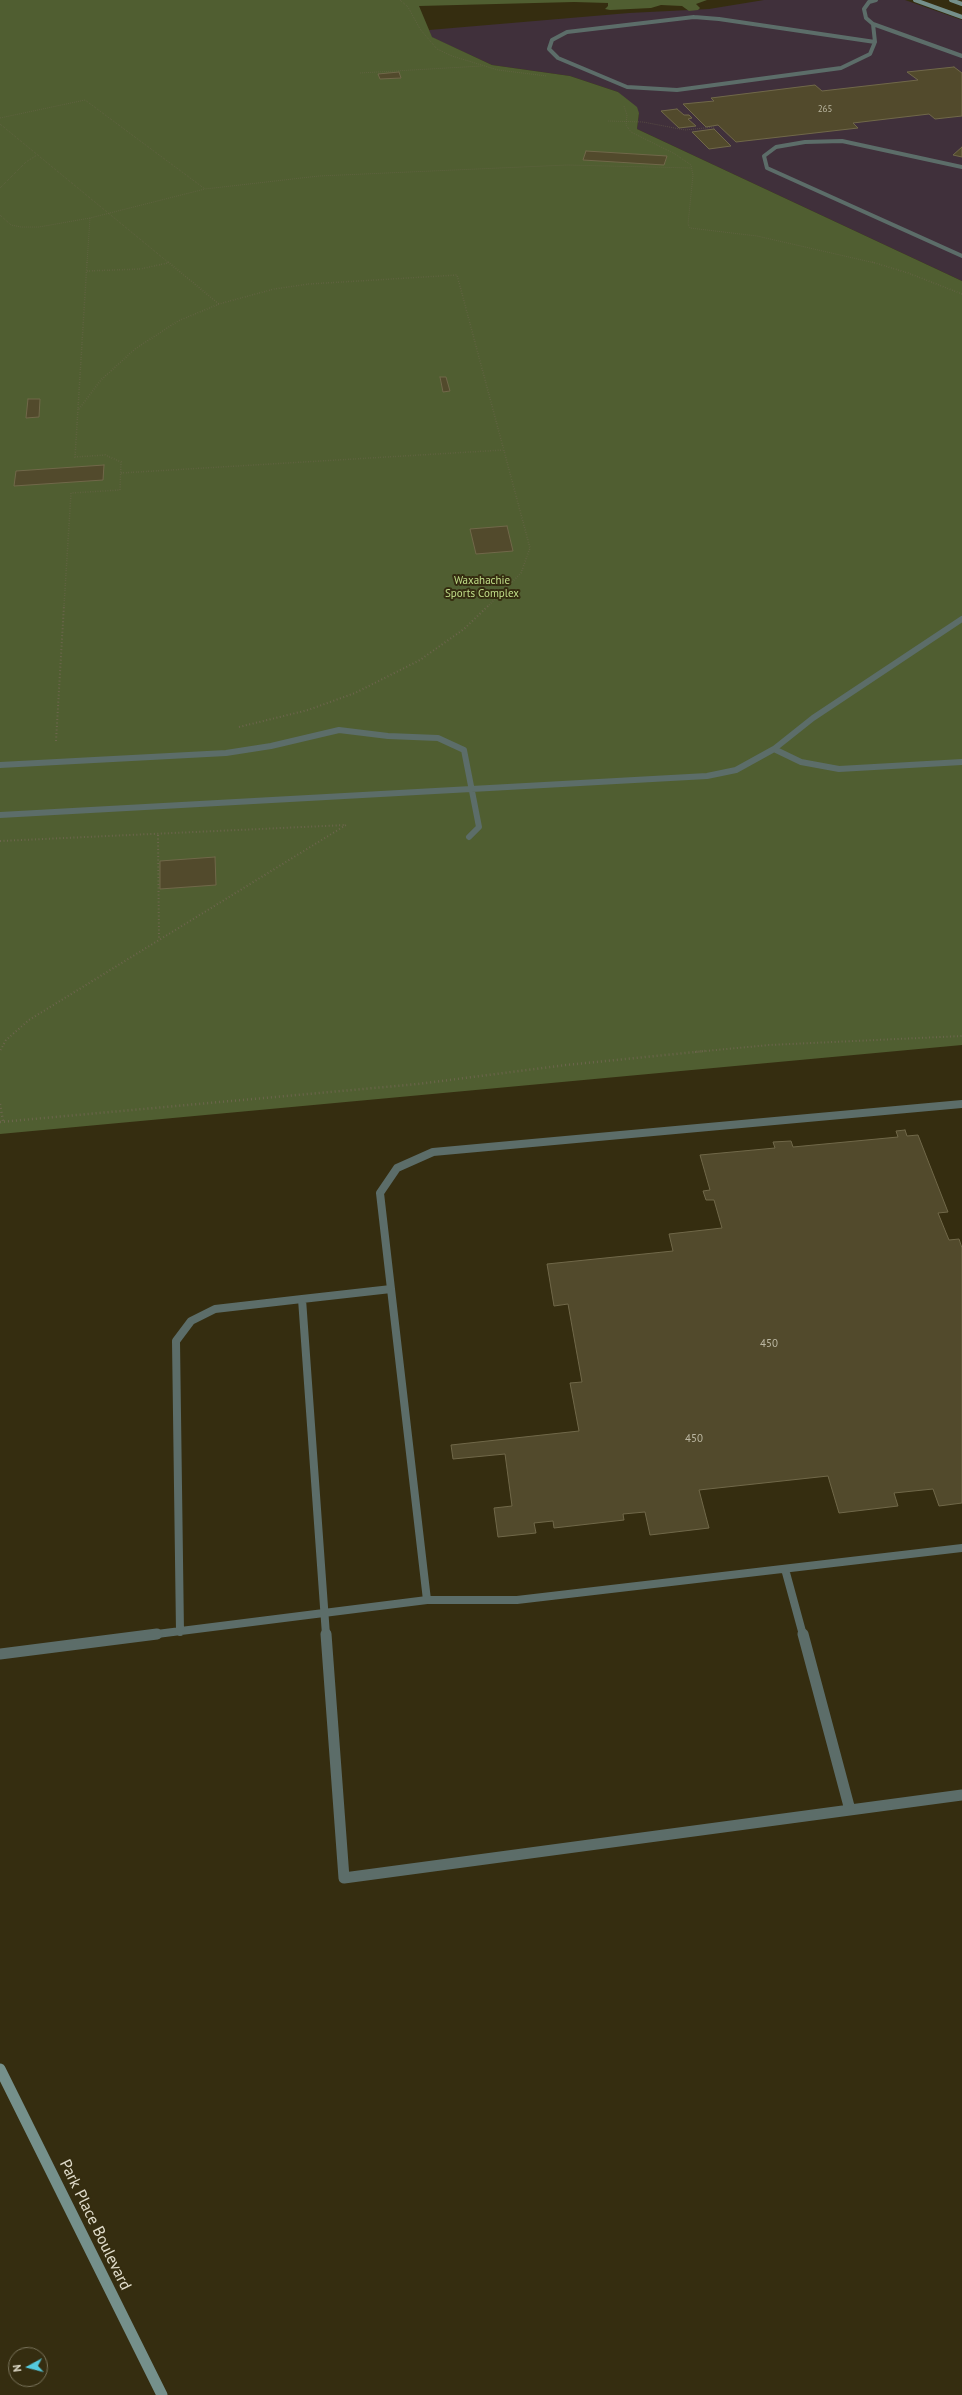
<!DOCTYPE html>
<html>
<head>
<meta charset="utf-8">
<style>
  body { margin:0 }
  #map { position:relative; width:962px; height:2395px; overflow:hidden; background:#352d10; font-family:"PT Sans",sans-serif }
  canvas { display:block }
  .north { position:absolute; left:8px; top:2347px; width:40px; height:40px; box-sizing:border-box; background:#352d10; border:1px solid #79735b; border-radius:50%; rotate:263deg; font-size:11px; font-weight:700; line-height:16px; text-align:center; color:#e0dccb }
  .north::after { content:''; display:block; margin:auto; width:14px; height:18px; background:#54cade; clip-path:polygon(50% 0,100% 100%,50% 72%,0 100%) }
</style>
</head>
<body>
<div id="map">
<canvas width="962" height="2395"></canvas>
<div class="north">N</div>
</div>
<script>
const context = document.querySelector('canvas').getContext('2d');
context.lineJoin = 'round';
function paint(path, color) {
  context.fillStyle = color;
  context.fill(path, 'evenodd');
}
function poly(rows) {
  const path = new Path2D();
  for (const r of rows) {
    path.moveTo(r[0], r[1]);
    for (let i = 2; i < r.length; i += 2) path.lineTo(r[i], r[i + 1]);
  }
  return path;
}
function stroke(path, color, width, dash) {
  context.strokeStyle = color;
  context.lineWidth = width;
  context.lineCap = dash ? 'butt' : 'round';
  context.setLineDash(dash || []);
  context.stroke(path);
}
function drawText(font, color, halo, rows, align = 'center') {
  context.font = font + ' "PT Sans",sans-serif';
  context.lineWidth = 4;
  context.setLineDash([]);
  context.textBaseline = 'middle';
  context.strokeStyle = halo;
  context.fillStyle = color;
  for (const [text, x, y, turn = 0] of rows) {
    context.save();
    context.translate(x, y);
    context.rotate((+turn || 0) * Math.PI / 180);
    context.textAlign = isNaN(turn) ? turn : align;
    if (halo) context.strokeText(text, 0, 0);
    context.fillText(text, 0, 0);
    context.restore();
  }
}
const education = poly([
  [764,0,905,0,962,20,962,281,637,129,639,113,618,92,570,76,492,65,431,37,429,30,629,13,709,9]
]);
const green = poly([
  [0,0,707,0,696,4,700,8,698,10,689,11,682,6,661,5,651,8,610,10,605,9,608,6,608,3,574,2,419,6,432,37,492,65,570,76,618,92,637,107,639,113,637,129,962,281,962,1045,0,1134]
]);
const building = poly([
  [954,67,962,73,962,116,935,119,929,114,853,123,858,128,736,142,718,125,706,127,683,104,714,101,711,98,815,85,822,91,918,80,907,72,954,67],
  [399,72,401,78,380,79,378,74,399,72],
  [677,109,684,115,689,115,692,118,688,119,696,126,679,128,661,111,677,109],
  [714,129,731,146,709,149,692,132,714,129],
  [962,147,962,157,953,155,962,147],
  [586,151,667,156,664,165,583,160,586,151],
  [440,377,446,377,450,391,443,392,440,377],
  [28,399,40,399,39,417,26,418,28,399],
  [104,465,103,480,14,486,16,471,104,465],
  [507,526,513,551,476,554,470,529,507,526],
  [215,857,216,885,160,889,160,861,215,857],
  [905,1130,907,1136,918,1135,948,1212,938,1213,949,1240,959,1239,962,1248,962,1503,939,1506,933,1489,894,1493,898,1506,839,1513,828,1476,699,1490,709,1528,650,1535,645,1512,623,1514,624,1520,554,1528,553,1521,534,1523,536,1533,498,1537,494,1508,512,1506,505,1454,453,1459,451,1445,579,1431,570,1383,582,1382,568,1304,554,1306,547,1264,673,1251,669,1234,722,1228,714,1200,706,1200,703,1191,710,1190,700,1155,775,1148,773,1142,791,1141,793,1147,898,1137,896,1131,905,1130]
]);
const pathFar3 = poly([
  [400,0,408,7,420,29,437,49,452,56,498,70,547,76],
  [360,73,482,66],
  [624,106,627,115,626,125,631,132,675,154,691,165,693,175,688,224,690,228,757,236,875,263],
  [0,118,85,100,205,189,319,176,567,165,691,168],
  [608,121,643,122,685,130,714,127],
  [0,124,169,263],
  [0,188,26,162,37,155],
  [0,215,11,225,21,227,39,227,90,218],
  [87,263,90,218,205,189]
]);
const pathFar2 = poly([
  [168,262,219,304],
  [872,262,908,273,962,294],
  [87,271,140,269,168,263],
  [79,409,101,380,135,349,178,321,219,304,274,289,309,284,457,275,530,548,521,573,488,606],
  [121,473,503,450],
  [64,606,71,493,120,490,121,462,105,455,75,457,87,262]
]);
const pathFar1 = poly([
  [239,727,308,710,355,693,420,660,464,629,489,605],
  [56,741,64,605],
  [158,835,159,940],
  [0,841,346,825,29,1020,6,1040,0,1051],
  [695,1052,769,1045,962,1036]
]);
const path = poly([
  [0,1104,3,1121],
  [0,1122,418,1084,566,1065,705,1051]
]);
const laneFar3 = poly([
  [876,0,869,2,864,9,866,18,873,24,962,56],
  [694,17,719,19,875,42,870,54,841,68,677,90,627,87,558,58,549,49,552,40,567,32,694,17],
  [873,24,875,42],
  [962,167,842,141,805,142,776,147,764,156,767,168,962,256]
]);
const laneFar2 = poly([
  [774,749,813,718,962,619],
  [0,765,226,753,271,746,339,730,388,736,438,738,464,750,479,827,469,837],
  [0,815,707,776,736,770,774,749,801,762,839,769,962,762]
]);
const laneFar1 = poly([
  [391,1289,427,1600],
  [785,1569,803,1635],
  [180,1632,176,1341,191,1321,215,1309,302,1299],
  [149,1635,427,1600,517,1600,962,1548],
  [326,1635,302,1299,391,1289,380,1193,397,1168,433,1152,962,1104]
]);
const lane = poly([
  [326,1634,344,1878,962,1795],
  [803,1634,850,1810],
  [0,1654,157,1634]
]);
const secondaryFar1 = poly([
  [915,0,962,17],
  [951,0,962,4]
]);
const secondary = poly([
  [0,2069,162,2395]
]);
const farNumbernames = [
  ["265",825,109]
];
const farParknames = [
  ["Waxahachie",482,581],
  ["Sports Complex",482,594]
];
const numberNames = [
  ["450",769,1344],
  ["450",694,1439]
];
const nearStreetnames = [
  ["Park Place Boulevard",95,2225,64]
];
paint(education, '#40303b');
paint(green, '#505e31');
paint(building, '#524a2c');
stroke(building, '#706849', 1);
stroke(pathFar3, '#6c654c', 1, [0.5, 1.5]);
stroke(pathFar2, '#6c654c', 1.5, [0.5, 2]);
stroke(pathFar1, '#6c654c', 2, [1, 2.5]);
stroke(path, '#6c654c', 2.5, [1, 3]);
stroke(laneFar3, '#5c6d69', 4);
stroke(laneFar2, '#5c6d69', 6);
stroke(laneFar1, '#5c6d69', 8);
stroke(lane, '#5c6d69', 11);
stroke(secondaryFar1, '#75908b', 4);
stroke(secondary, '#75908b', 11);
drawText('9px', '#bcb8a3', null, farNumbernames);
drawText('11px', '#c0dd88', '#352d10', farParknames);
drawText('11px', '#bcb8a3', null, numberNames);
drawText('16px', '#e0dccb', '#352d10', nearStreetnames);
</script>
</body>
</html>
